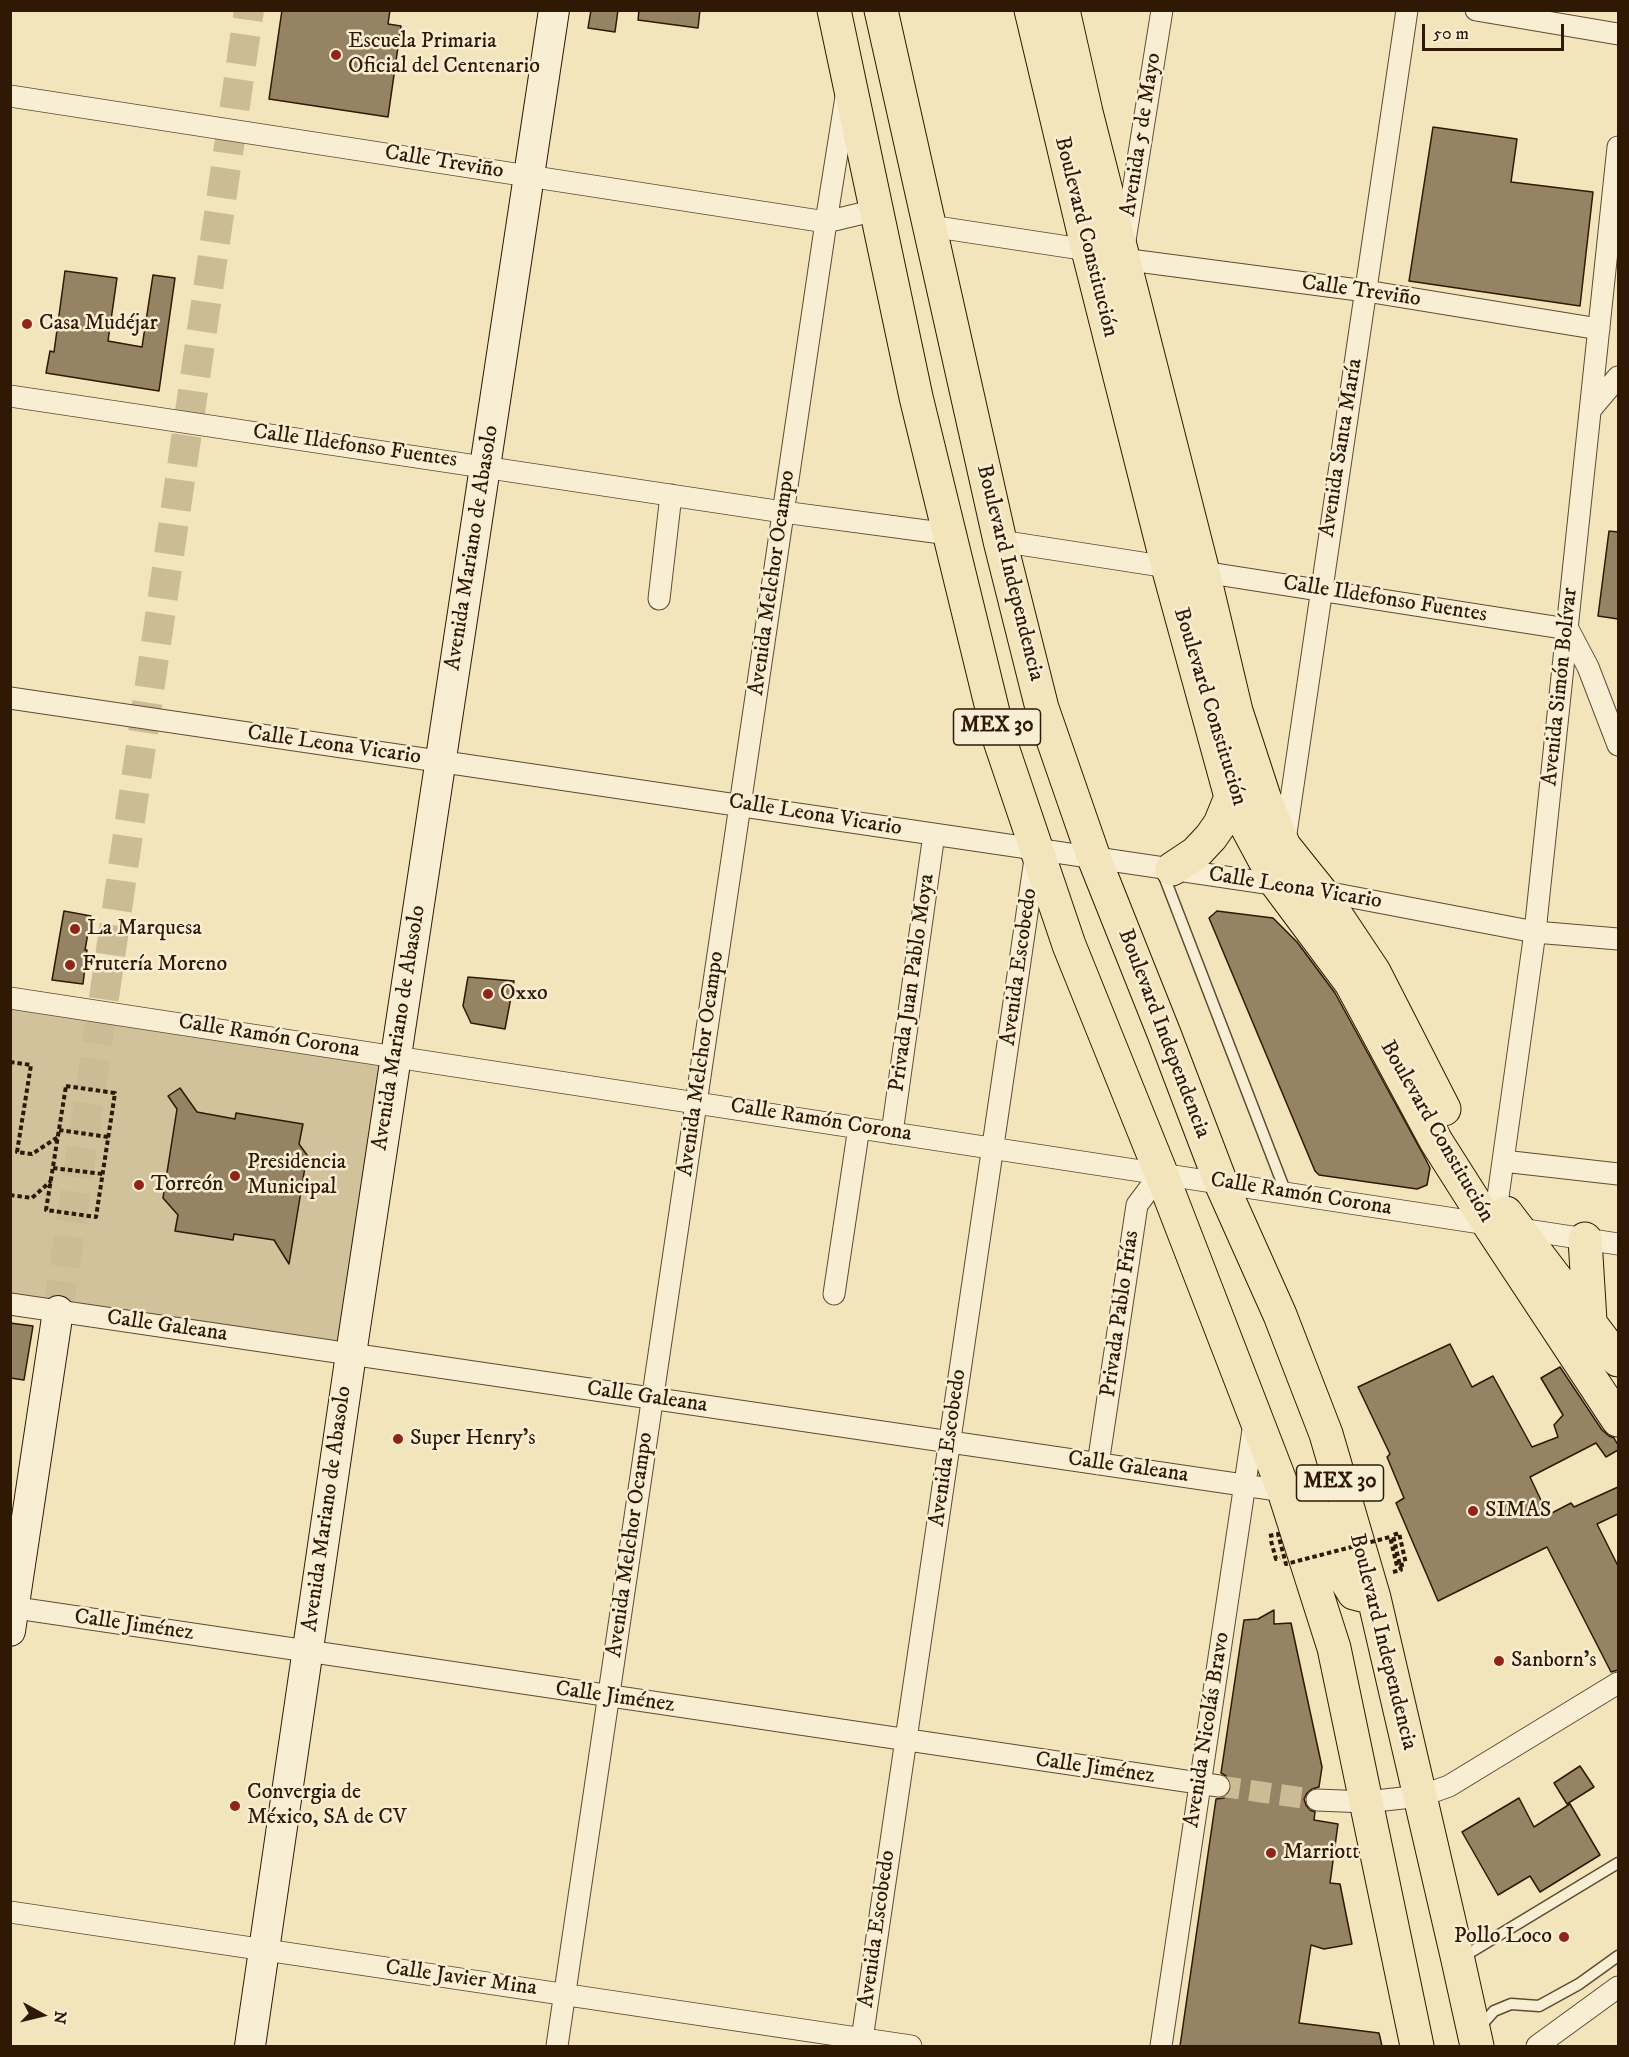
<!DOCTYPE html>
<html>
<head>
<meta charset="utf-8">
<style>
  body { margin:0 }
  #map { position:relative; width:1629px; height:2057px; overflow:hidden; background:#f3e5bb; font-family:"IM FELL DW Pica",serif }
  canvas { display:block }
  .frame { position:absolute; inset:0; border:12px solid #2f1804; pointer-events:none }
  .north { position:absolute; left:12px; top:1985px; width:60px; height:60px; -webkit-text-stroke:4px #f7eed3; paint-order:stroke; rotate:98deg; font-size:16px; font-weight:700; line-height:24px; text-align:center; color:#2f1804 }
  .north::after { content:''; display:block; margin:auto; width:21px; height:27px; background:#2f1804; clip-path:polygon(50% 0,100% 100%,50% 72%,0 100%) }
  .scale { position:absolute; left:1422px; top:24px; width:142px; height:27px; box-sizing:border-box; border:3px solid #2f1804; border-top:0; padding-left:8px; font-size:18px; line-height:21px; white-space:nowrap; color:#2f1804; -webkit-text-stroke:4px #f7eed3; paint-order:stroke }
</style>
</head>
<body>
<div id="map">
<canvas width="1629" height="2057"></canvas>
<div class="frame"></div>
<div class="north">N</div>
<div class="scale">50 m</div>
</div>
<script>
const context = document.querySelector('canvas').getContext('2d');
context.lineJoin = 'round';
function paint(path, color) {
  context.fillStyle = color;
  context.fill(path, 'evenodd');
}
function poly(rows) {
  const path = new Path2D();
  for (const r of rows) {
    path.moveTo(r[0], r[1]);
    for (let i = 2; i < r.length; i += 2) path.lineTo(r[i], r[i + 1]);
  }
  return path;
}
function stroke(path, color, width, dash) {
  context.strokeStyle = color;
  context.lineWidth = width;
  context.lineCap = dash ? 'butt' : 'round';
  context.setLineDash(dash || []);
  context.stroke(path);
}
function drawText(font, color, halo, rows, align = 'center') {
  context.font = font + ' "IM FELL DW Pica",serif';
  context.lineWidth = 5;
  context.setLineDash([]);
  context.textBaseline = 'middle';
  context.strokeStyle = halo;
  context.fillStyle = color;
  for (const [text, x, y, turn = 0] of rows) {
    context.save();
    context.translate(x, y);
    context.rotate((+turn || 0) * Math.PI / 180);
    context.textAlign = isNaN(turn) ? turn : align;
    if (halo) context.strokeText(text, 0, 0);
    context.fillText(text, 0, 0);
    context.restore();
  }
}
const green = poly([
  [10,999,394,1057,351,1355,11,1306]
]);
const building = poly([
  [282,10,390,10,388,24,401,26,388,117,269,99,282,10],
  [591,10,618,10,615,32,588,28,591,10],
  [639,10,700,10,698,28,638,20,639,10],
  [1433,127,1517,139,1511,182,1593,192,1580,306,1409,281,1433,127],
  [65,271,117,278,108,341,142,347,153,275,175,278,159,391,46,373,50,351,54,352,65,271],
  [1609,531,1618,532,1618,619,1598,616,1609,531],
  [64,911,91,916,85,950,87,950,83,984,52,980,64,911],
  [1217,911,1273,918,1297,942,1335,993,1425,1158,1430,1168,1427,1185,1417,1189,1319,1175,1315,1171,1209,918,1217,911],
  [468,977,514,981,505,1029,471,1023,463,1006,468,977],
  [180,1088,197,1112,235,1119,236,1113,303,1124,299,1144,307,1155,289,1264,274,1240,234,1234,233,1240,175,1231,178,1215,163,1198,177,1109,168,1096,180,1088],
  [10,1323,33,1326,24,1380,10,1378,10,1323],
  [1450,1344,1472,1387,1493,1376,1532,1447,1558,1437,1554,1425,1563,1415,1541,1378,1560,1367,1602,1430,1609,1436,1614,1438,1618,1445,1618,1450,1606,1457,1596,1443,1530,1477,1548,1515,1571,1503,1574,1507,1618,1487,1618,1514,1597,1524,1618,1566,1618,1670,1611,1672,1547,1547,1438,1601,1396,1503,1404,1498,1387,1457,1390,1454,1358,1387,1450,1344],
  [1274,1610,1274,1624,1291,1623,1322,1767,1319,1787,1312,1789,1307,1793,1304,1799,1306,1805,1310,1810,1315,1812,1314,1820,1338,1824,1330,1883,1340,1884,1352,1944,1324,1949,1311,1945,1299,2023,1379,2033,1382,2046,1180,2046,1216,1799,1224,1798,1231,1788,1231,1781,1226,1776,1221,1773,1244,1620,1258,1619,1274,1610],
  [1580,1766,1594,1787,1567,1804,1554,1783,1580,1766],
  [1519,1798,1534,1827,1570,1804,1600,1855,1540,1892,1530,1876,1498,1895,1462,1832,1519,1798]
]);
const streetTunnel = poly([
  [1219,1786,1317,1800]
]);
const secondaryTunnel = poly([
  [58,1311,249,10]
]);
const path = poly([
  [10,1062,31,1065,17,1152,32,1154,58,1137],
  [66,1086,115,1093,96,1217,46,1210,66,1086],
  [59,1130,108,1137],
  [53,1168,103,1174],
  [10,1195,32,1198,51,1181],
  [1271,1541,1276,1559,1280,1558],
  [1393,1572,1401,1570,1393,1535,1399,1533,1406,1564]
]);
const lane = poly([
  [1162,871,1286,1193],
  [1461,1958,1618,1863],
  [1478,2029,1494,2011,1511,2004,1539,2006,1579,1984,1618,1956]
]);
const street = poly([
  [1162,10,1122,259,1366,291,1599,329],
  [1476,10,1618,34],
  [10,96,826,222,876,210],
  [930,226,1088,250],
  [10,396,783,512,949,534],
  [1591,409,1618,377],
  [1000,541,1168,567],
  [1203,572,1568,629,1588,667,1618,745],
  [659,599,671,495],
  [10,698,1320,891,1535,932,1618,939],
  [1285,840,1407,10],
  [10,998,1618,1244],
  [892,1133,934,834],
  [1503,1161,1618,1174],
  [1488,1223,1494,1217,1496,1211,1535,932,1618,147],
  [834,1294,859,1127],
  [10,1304,1284,1491],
  [1098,1464,1137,1205,1161,1173],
  [10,1607,1219,1786],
  [1317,1800,1366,1802,1421,1796,1449,1786,1618,1683],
  [10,1912,911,2046],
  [557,2046,826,222,846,97],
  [861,2046,1035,859],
  [1161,2046,1254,1423],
  [1537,2046,1618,1987]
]);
const secondary = poly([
  [10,1631,58,1311],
  [250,2046,351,1354,554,10]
]);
const primary = poly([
  [834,10,916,397,1000,741,1069,945,1161,1173,1284,1491,1334,1648,1417,2046],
  [881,10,1000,541,1042,708,1094,858,1165,1036,1221,1183,1280,1315,1326,1434,1374,1598,1458,1960,1477,2046],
  [1031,10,1088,250,1168,567,1231,797,1278,885,1351,983,1436,1141,1488,1223,1618,1420],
  [1063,10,1086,112,1203,572,1236,711,1264,797,1284,846,1320,891,1374,972,1444,1109],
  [1172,869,1196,853,1211,837,1220,824,1231,797],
  [1506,1213,1618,1360],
  [1585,1239,1590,1321],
  [1284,1491,1300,1498,1318,1515,1346,1580,1354,1593,1374,1598]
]);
const pathBridge = poly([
  [1269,1536,1278,1534,1286,1564,1390,1537,1397,1566,1406,1564]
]);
const markers = [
  [336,55,6,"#8f2418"],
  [27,324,6,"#8f2418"],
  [75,929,6,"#8f2418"],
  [70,965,6,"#8f2418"],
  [488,994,6,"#8f2418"],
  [235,1176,6,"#8f2418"],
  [139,1185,6,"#8f2418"],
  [398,1439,6,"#8f2418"],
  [1473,1511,6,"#8f2418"],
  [1499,1661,6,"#8f2418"],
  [235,1806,6,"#8f2418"],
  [1271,1853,6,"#8f2418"],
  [1564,1937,6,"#8f2418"]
];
const shields = [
  [997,727,87],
  [1340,1483,87]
];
const shieldNames = [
  ["MEX 30",997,727],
  ["MEX 30",1340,1483]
];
const poiNames = [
  ["Escuela Primaria",348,42],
  ["Oficial del Centenario",348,67],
  ["Casa Mudéjar",39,324],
  ["La Marquesa",87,929],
  ["Frutería Moreno",82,965],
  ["Oxxo",500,994],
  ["Presidencia",247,1163],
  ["Municipal",247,1188],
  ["Torreón",151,1185],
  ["Super Henry's",410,1439],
  ["SIMAS",1485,1511],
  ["Sanborn's",1511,1661],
  ["Convergia de",247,1793],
  ["México, SA de CV",247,1818],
  ["Marriott",1283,1853],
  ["Pollo Loco",1552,1937,"right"]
];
const streetNames = [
  ["Avenida 5 de Mayo",1142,135,-81],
  ["Calle Treviño",444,163,9],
  ["Boulevard Constitución",1085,237,76],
  ["Calle Treviño",1361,292,8],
  ["Calle Ildefonso Fuentes",355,447,8],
  ["Avenida Santa María",1342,448,-81],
  ["Avenida Mariano de Abasolo",473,548,-81],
  ["Boulevard Independencia",1009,573,76],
  ["Avenida Melchor Ocampo",773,583,-82],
  ["Calle Ildefonso Fuentes",1385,600,9],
  ["Avenida Simón Bolívar",1561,687,-84],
  ["Boulevard Constitución",1209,707,73],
  ["Calle Leona Vicario",334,746,8],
  ["Calle Leona Vicario",815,816,9],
  ["Calle Leona Vicario",1295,889,9],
  ["Avenida Escobedo",1020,967,-82],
  ["Privada Juan Pablo Moya",913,983,-82],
  ["Avenida Mariano de Abasolo",400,1028,-81],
  ["Boulevard Independencia",1163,1034,69],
  ["Calle Ramón Corona",269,1037,9],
  ["Avenida Melchor Ocampo",702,1064,-82],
  ["Calle Ramón Corona",821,1121,9],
  ["Boulevard Constitución",1436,1132,60],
  ["Calle Ramón Corona",1301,1195,9],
  ["Privada Pablo Frías",1121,1314,-82],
  ["Calle Galeana",167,1327,8],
  ["Calle Galeana",647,1398,8],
  ["Avenida Escobedo",949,1448,-82],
  ["Calle Galeana",1128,1468,8],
  ["Avenida Mariano de Abasolo",328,1509,-82],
  ["Avenida Melchor Ocampo",631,1545,-82],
  ["Calle Jiménez",134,1626,8],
  ["Boulevard Independencia",1382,1642,76],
  ["Calle Jiménez",615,1698,8],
  ["Avenida Nicolás Bravo",1208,1730,-81],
  ["Calle Jiménez",1095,1769,8],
  ["Avenida Escobedo",878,1929,-82],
  ["Calle Javier Mina",461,1979,8]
];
paint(green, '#d2c29c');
paint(building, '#958363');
stroke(building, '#2f1804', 1.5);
stroke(streetTunnel, '#ccbc96', 21, [21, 10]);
stroke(secondaryTunnel, '#ccbc96', 30, [30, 15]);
stroke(lane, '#604b32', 13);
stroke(street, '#604b32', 23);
stroke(secondary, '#2f1804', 32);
stroke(primary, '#2f1804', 35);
stroke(path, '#2f1804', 4, [4.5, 3]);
stroke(lane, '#f7eed3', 10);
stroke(street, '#f7eed3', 21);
stroke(secondary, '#f7eed3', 30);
stroke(primary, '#f3e5bb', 33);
stroke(pathBridge, '#2f1804', 4, [4.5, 3]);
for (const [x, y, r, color] of markers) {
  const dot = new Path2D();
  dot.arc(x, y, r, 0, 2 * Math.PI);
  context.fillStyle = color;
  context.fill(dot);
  stroke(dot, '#f7eed3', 2);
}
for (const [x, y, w] of shields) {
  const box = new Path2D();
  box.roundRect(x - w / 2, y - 18, w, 36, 4.5);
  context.fillStyle = '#f7eed3';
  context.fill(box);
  stroke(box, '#2f1804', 1.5);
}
drawText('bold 21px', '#2f1804', null, shieldNames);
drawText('22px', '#2f1804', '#f7eed3', poiNames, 'left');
drawText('22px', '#2f1804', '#f7eed3', streetNames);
</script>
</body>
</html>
